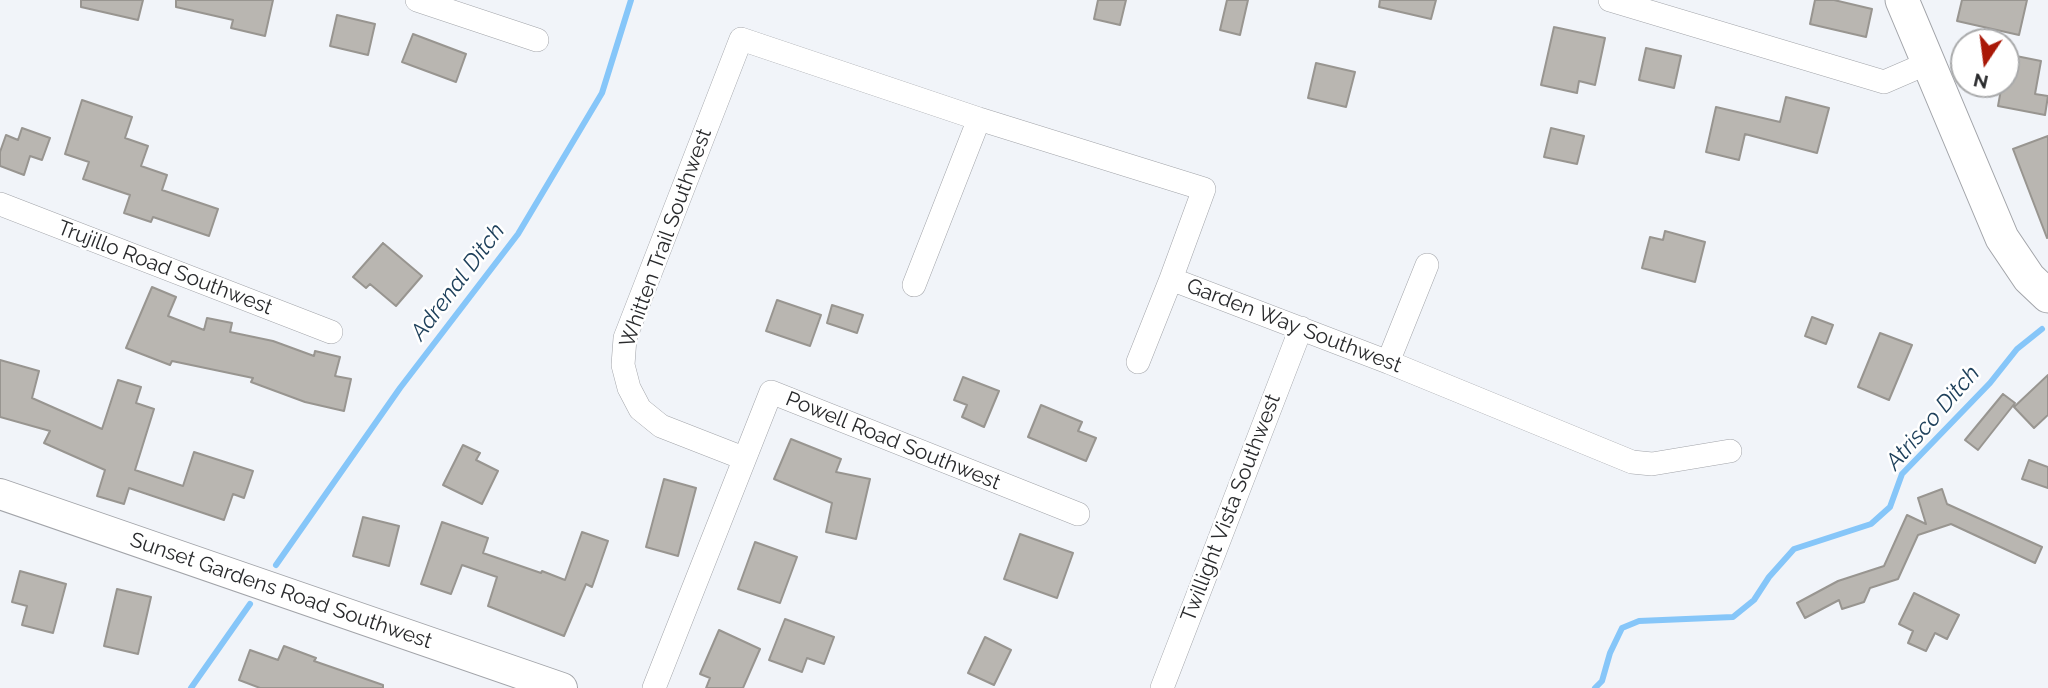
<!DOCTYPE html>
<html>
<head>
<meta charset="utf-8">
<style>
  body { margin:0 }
  #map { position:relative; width:2048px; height:688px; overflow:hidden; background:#f1f4f9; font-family:Raleway,sans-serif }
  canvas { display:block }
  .north { position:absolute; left:1950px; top:28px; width:70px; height:70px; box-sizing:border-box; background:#fff; border:2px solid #a9aaab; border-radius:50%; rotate:193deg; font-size:19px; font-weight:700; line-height:28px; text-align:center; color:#292a2c }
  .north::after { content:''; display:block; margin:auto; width:24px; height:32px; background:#a91807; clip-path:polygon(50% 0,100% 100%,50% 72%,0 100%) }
</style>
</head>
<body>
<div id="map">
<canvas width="2048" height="688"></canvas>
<div class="north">N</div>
</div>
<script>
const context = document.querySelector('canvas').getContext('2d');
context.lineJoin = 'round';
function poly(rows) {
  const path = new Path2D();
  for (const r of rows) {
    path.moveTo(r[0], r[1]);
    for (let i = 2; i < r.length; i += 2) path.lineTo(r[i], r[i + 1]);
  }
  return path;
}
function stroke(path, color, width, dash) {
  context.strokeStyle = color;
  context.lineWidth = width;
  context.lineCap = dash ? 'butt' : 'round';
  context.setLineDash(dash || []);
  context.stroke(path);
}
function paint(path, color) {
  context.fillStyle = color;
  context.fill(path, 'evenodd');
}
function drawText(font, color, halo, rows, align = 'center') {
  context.font = font + ' Raleway,sans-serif';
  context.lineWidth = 5;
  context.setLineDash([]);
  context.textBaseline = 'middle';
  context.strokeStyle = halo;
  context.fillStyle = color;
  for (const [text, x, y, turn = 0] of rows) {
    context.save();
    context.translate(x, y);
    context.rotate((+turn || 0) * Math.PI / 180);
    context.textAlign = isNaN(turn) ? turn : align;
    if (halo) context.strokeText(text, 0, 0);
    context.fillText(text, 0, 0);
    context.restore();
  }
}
const stream = poly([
  [276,565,400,388,518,234,602,93,631,0],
  [191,688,250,604],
  [1595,688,1602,681,1610,653,1622,628,1639,621,1733,617,1754,600,1769,577,1794,549,1871,524,1890,507,1902,474,1990,383,2017,349,2042,329]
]);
const building = poly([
  [81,0,143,0,138,20,81,7,81,0],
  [176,0,273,0,265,36,231,28,233,20,176,7,176,0],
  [1098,0,1126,0,1120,25,1094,19,1098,0],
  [1227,0,1248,0,1240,35,1220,30,1227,0],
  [1380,0,1436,0,1431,19,1379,7,1380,0],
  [1815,0,1834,0,1872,9,1866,37,1810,24,1815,0],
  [1962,0,2027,0,2019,35,1957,21,1962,0],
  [337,15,375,24,368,55,330,46,337,15],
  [1554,27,1605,38,1595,85,1579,81,1577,93,1541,85,1554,27],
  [413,34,466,54,456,82,402,62,413,34],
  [1646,48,1681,56,1674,88,1639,80,1646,48],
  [2006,54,2041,61,2035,94,2048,96,2045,115,1998,106,2002,84,2006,84,2006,54],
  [1316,63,1355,72,1346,107,1308,98,1316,63],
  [1786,97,1829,108,1817,153,1745,134,1739,160,1706,152,1716,107,1780,122,1786,97],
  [82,100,132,117,125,138,148,146,141,166,167,175,162,190,218,209,209,236,153,217,151,222,124,213,130,195,83,179,89,162,65,154,82,100],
  [22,128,50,138,42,160,30,156,24,175,0,166,0,152,6,135,18,140,22,128],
  [1551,128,1584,136,1577,164,1544,157,1551,128],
  [2048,136,2048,237,2047,238,2013,149,2048,136],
  [1665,231,1705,242,1695,282,1642,268,1650,237,1663,240,1665,231],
  [383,243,422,276,396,306,370,284,366,288,353,277,383,243],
  [152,287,176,297,168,316,204,330,207,318,232,323,230,332,273,341,314,356,315,351,340,357,335,376,351,379,344,411,305,402,251,382,253,378,172,361,170,365,126,348,152,287],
  [777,300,821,315,810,346,766,331,777,300],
  [832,305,863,315,857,333,827,323,832,305],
  [1812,317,1833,325,1826,344,1805,336,1812,317],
  [1880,333,1912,345,1889,400,1858,387,1880,333],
  [0,360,39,371,32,398,102,429,118,380,141,387,136,403,154,409,135,470,183,486,194,452,253,471,244,498,233,494,224,520,129,488,124,504,97,496,105,470,44,443,50,431,0,417,0,360],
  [2048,375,2048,415,2034,428,2014,407,2048,375],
  [963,377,999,391,984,427,962,417,967,405,954,400,963,377],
  [2003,394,2015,403,1978,450,1965,440,2003,394],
  [1041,405,1082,422,1078,431,1096,438,1086,461,1028,437,1041,405],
  [791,439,841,459,836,472,870,479,856,539,826,532,832,503,774,479,791,439],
  [463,445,480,453,476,460,498,471,482,504,443,485,463,445],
  [2029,460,2048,467,2048,488,2022,479,2029,460],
  [664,479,696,488,678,556,646,547,664,479],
  [1942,489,1947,504,2042,547,2035,563,1951,524,1918,535,1898,579,1870,588,1864,602,1842,609,1839,600,1805,618,1797,603,1838,581,1884,566,1907,515,1926,524,1918,498,1942,489],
  [363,517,399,526,389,566,353,556,363,517],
  [442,522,488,538,483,553,541,573,542,571,565,580,582,532,608,541,592,587,586,584,564,636,488,606,497,577,462,565,451,594,421,584,442,522],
  [1020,534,1073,553,1057,598,1004,579,1020,534],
  [755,542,797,557,780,603,738,589,755,542],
  [20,571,66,584,53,633,22,625,27,606,12,602,20,571],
  [117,589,151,597,138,654,104,646,117,589],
  [1914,593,1959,615,1947,639,1935,633,1926,651,1908,643,1913,631,1899,624,1914,593],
  [785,619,834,637,824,664,807,658,802,672,769,660,785,619],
  [719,630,760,649,743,688,706,688,710,678,700,674,719,630],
  [985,637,1011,650,994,685,968,673,985,637],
  [284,646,316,658,314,661,383,685,383,688,260,688,239,680,250,650,278,660,284,646]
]);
const minor = poly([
  [417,0,537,40],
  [1610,0,1884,82,1928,63],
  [0,204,331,332],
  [914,285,979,119],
  [1138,362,1171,279],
  [1388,362,1427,265],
  [743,458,661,426,640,409,629,388,623,365,625,338,741,39,979,119,1204,189,1171,279,1388,362,1632,462,1652,464,1730,451],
  [654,688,771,392,1078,514],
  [1162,688,1301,328]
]);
const tertiary = poly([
  [0,494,562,688]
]);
const secondary = poly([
  [1902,0,2002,238,2029,278,2048,296]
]);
const streetNames = [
  ["Whitten Trail Southwest",666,238,-70],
  ["Trujillo Road Southwest",165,268,21],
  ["Garden Way Southwest",1294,326,21],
  ["Powell Road Southwest",893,441,22],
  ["Twillight Vista Southwest",1231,508,-69],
  ["Sunset Gardens Road Southwest",281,591,19]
];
const waterNames = [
  ["Adrenal Ditch",458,282,-53],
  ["Atrisco Ditch",1933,418,-49]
];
stroke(stream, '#86c6f9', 6);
paint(building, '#b9b6b1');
stroke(building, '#989590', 2);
stroke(minor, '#a2a4a9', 24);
stroke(tertiary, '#a2a4a9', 32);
stroke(secondary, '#a2a4a9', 35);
stroke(minor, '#fff', 23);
stroke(tertiary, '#fff', 30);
stroke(secondary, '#fff', 33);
drawText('21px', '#292a2c', '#fff', streetNames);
drawText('italic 23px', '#1e405b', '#fff', waterNames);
</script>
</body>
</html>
